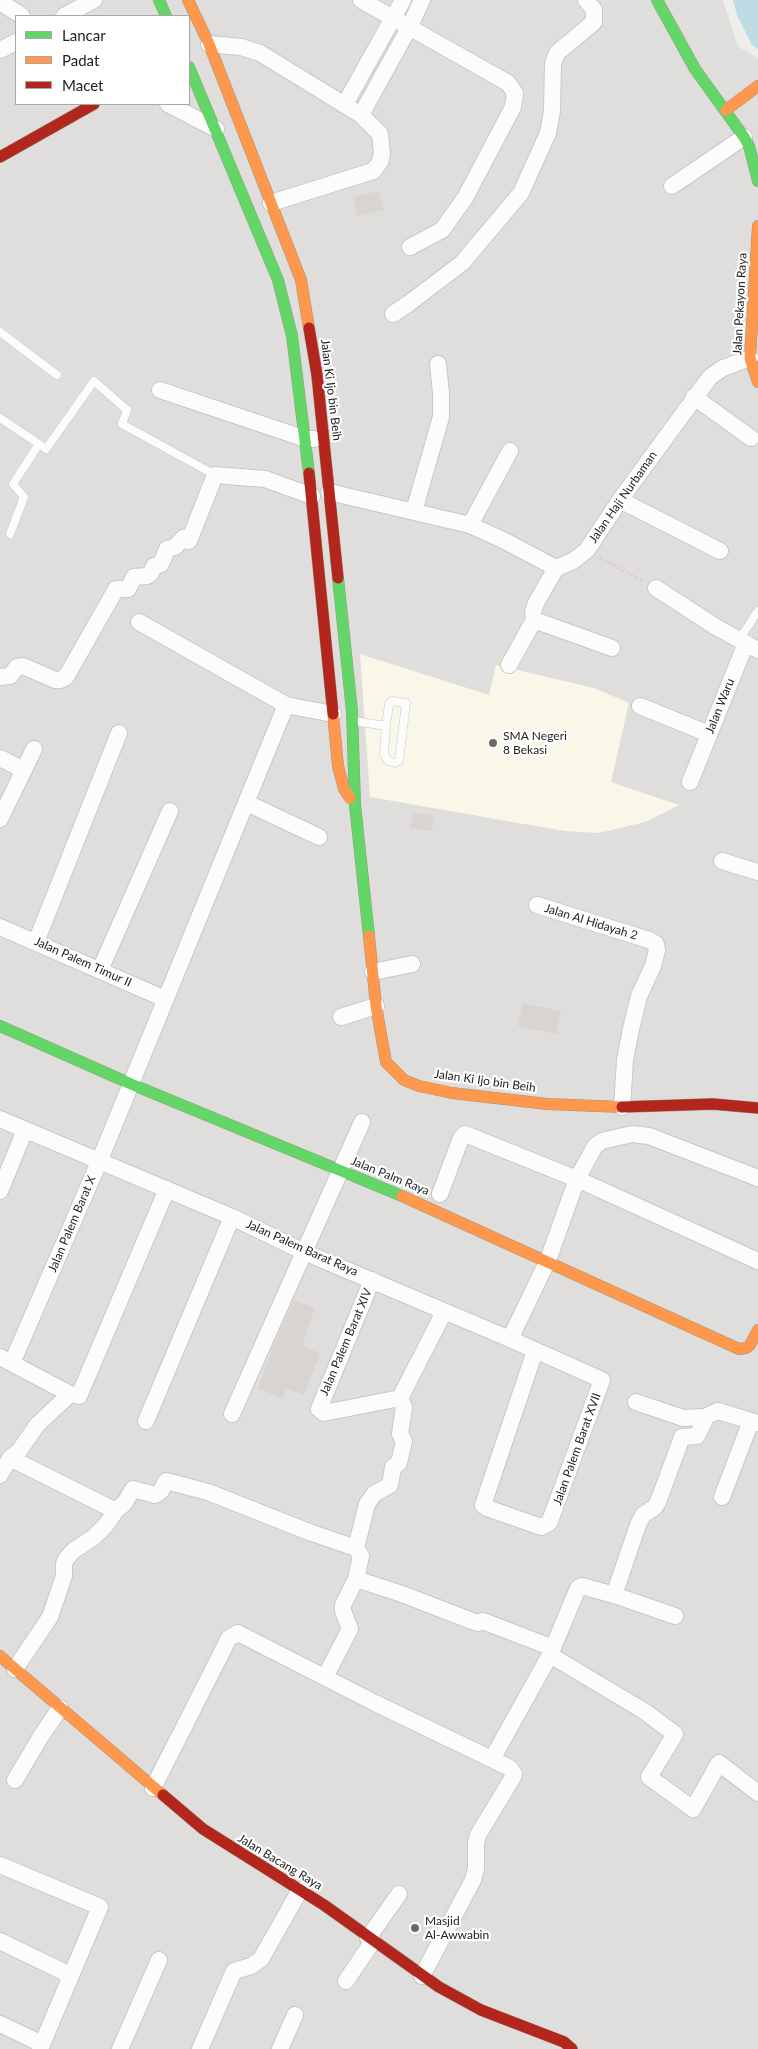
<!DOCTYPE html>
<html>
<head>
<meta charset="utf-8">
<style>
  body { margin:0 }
  #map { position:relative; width:758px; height:2049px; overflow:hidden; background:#f0eeeb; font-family:Lato,sans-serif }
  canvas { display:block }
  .legend { position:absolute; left:15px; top:15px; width:175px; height:90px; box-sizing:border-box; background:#fff; border:1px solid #a7a7a7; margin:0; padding:6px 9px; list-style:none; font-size:15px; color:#222 }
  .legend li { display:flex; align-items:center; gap:10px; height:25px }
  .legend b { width:25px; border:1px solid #a7a7a7 }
</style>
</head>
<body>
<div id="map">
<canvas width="758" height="2049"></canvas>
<ul class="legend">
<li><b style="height:6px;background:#63d668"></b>Lancar</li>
<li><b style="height:6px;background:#ff974d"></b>Padat</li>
<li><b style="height:6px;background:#b3261e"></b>Macet</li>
</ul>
</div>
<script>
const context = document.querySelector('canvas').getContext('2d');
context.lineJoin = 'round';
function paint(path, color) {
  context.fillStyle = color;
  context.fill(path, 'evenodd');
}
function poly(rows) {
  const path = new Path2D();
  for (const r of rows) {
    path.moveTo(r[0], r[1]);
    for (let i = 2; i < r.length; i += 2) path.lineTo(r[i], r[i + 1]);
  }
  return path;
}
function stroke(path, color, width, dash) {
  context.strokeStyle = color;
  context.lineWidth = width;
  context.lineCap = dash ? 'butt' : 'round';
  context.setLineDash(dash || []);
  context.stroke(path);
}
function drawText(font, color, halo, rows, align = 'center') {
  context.font = font + ' Lato,sans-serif';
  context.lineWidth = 4.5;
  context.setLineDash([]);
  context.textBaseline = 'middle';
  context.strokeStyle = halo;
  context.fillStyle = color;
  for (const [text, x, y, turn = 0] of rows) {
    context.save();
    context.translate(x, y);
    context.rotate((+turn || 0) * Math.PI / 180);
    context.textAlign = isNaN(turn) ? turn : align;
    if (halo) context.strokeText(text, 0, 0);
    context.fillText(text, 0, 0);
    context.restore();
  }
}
const residential = poly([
  [0,0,723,0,738,46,758,59,758,2049,0,2049],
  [16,16,189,16,189,104,16,104]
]);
const education = poly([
  [360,654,489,695,496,665,594,688,629,703,611,782,679,805,645,822,599,833,564,831,370,797]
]);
const water = poly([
  [733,0,758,0,758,49,752,45,737,15]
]);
const building = poly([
  [379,191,384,210,357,216,353,197],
  [413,813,434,816,432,831,410,828],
  [523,1003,561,1011,557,1034,518,1026],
  [294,1300,315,1308,302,1346,320,1353,304,1395,286,1389,283,1398,258,1389,273,1347]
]);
const path = poly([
  [600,558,643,581]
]);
const lane = poly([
  [0,332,57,375],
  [0,418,39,444],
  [10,534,24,497,13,484,39,444,46,449,94,381,127,410,122,424,215,475],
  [739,640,758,611],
  [354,721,386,726,389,704,392,701,406,703,399,761,395,763,388,761,384,754,386,726]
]);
const street = poly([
  [361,0,508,83,515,93,513,107,465,198,442,230,410,247],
  [0,2,22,16],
  [64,16,94,0],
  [209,44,241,47,260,53,361,115,380,134,382,154,380,162,373,171,271,203],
  [0,50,16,42],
  [168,104,216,129],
  [345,104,403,0],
  [361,115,410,26,422,0],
  [672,186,744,137],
  [393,314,408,304,462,263,521,193,548,133,552,111,553,63,557,53,594,22,594,10,586,0],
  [160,390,306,439,314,439],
  [694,397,751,438],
  [329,492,470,525,503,540,556,568,573,561,587,550,620,500,710,377,723,368,750,358],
  [620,500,720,551],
  [414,511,441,417,441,393,438,364],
  [470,525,510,451],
  [656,588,716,627,758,650],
  [534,620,612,648],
  [139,622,286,705,333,714],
  [509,665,534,620,533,612,536,603,556,568],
  [0,677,10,676,17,667,23,666,55,680,60,680,66,677,116,589,128,589,134,577,147,576,151,573,154,566,161,564,167,549,175,547,183,538,189,541,215,475,265,479,312,496],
  [640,706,709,734],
  [0,758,24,770],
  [690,782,746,643],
  [247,803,319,837],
  [0,819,34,749],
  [722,861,758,872],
  [537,905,649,940,656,944,657,950,653,966,639,996,631,1029,625,1060,622,1107],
  [0,927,165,999],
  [36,942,119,733],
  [100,970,170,811],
  [373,972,412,964],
  [341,1017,376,1006],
  [0,1119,232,1217,304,1252,510,1339,602,1380,551,1518,549,1523,541,1527,487,1508,483,1505,535,1351],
  [0,1191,25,1130],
  [440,1194,461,1138,465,1134,577,1179,758,1261],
  [372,1280,319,1409,324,1413,400,1398],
  [510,1339,548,1260,577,1179,595,1146,602,1141,632,1134,649,1136,758,1178],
  [0,1357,70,1394,79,1396,167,1189],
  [12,1363,99,1162,286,705],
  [400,1398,444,1312],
  [636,1402,683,1418,706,1417],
  [232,1414,362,1122],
  [146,1421,232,1217],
  [10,1458,116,1511],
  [0,1475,10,1458,19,1451,37,1425,70,1394],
  [722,1497,751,1421],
  [356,1579,402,1594,472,1621,478,1623,483,1621,553,1648],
  [614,1595,675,1616],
  [550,1655,644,1711,675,1734,649,1777,693,1809,719,1763,758,1793],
  [15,1669,50,1617,64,1576,64,1564,66,1559,73,1551,94,1537,106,1525,117,1509,124,1504,133,1489,155,1495,161,1491,166,1481,208,1492,309,1532,356,1548],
  [325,1677,350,1629,343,1611,343,1605,356,1579,361,1556,356,1548,367,1504,374,1494,390,1485,393,1467,399,1463,404,1441,400,1434,404,1407,400,1398],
  [492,1759,550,1655,578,1588,582,1586,614,1595,638,1525,643,1515,655,1507,658,1502,682,1437,697,1436,707,1416,718,1411,758,1423],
  [15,1780,41,1736,60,1708],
  [153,1788,229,1638,238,1633,375,1703,510,1768,514,1774,513,1777,478,1835,476,1843,476,1868,473,1880,422,1976],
  [0,1865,100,1907,40,2049],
  [368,1938,399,1894],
  [0,1941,70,1975],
  [346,1981,373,1941],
  [0,2024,42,2044],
  [120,2049,159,1960],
  [200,2049,234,1971,251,1966,261,1959,300,1890],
  [280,2049,295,2015]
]);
const fast = poly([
  [159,0,166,16],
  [657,0,695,69,744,137,749,146,758,181],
  [189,67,278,280,292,336,309,473],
  [338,578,352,711,355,805,369,936],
  [0,1026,131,1084,402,1196]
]);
const slow = poly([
  [188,0,209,44,301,280,309,328],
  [726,110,758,86],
  [758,226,750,358,758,382],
  [333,714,338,766,344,789,350,798],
  [369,936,376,1006,386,1062,404,1080,419,1086,452,1093,547,1104,622,1107],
  [402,1196,739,1349,746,1348,750,1345,758,1330],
  [0,1656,163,1795]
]);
const jam = poly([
  [0,157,94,104],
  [309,328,317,375,338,578],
  [309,473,333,714],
  [622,1107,713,1104,758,1108],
  [163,1795,203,1829,324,1905,439,1987,481,2010,564,2042,572,2049]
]);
const markers = [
  [493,743,5,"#6a6968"],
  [415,1928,5,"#6a6968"]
];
const streetNames = [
  ["Jalan Pekayon Raya",740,304,-87],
  ["Jalan Ki Ijo bin Beih",331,390,83],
  ["Jalan Haji Nurbaman",623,497,-55],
  ["Jalan Waru",720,706,-68],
  ["Jalan Al Hidayah 2",591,922,17],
  ["Jalan Palem Timur II",83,962,24],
  ["Jalan Ki Ijo bin Beih",485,1081,8],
  ["Jalan Palm Raya",390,1176,22],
  ["Jalan Palem Barat X",72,1224,-67],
  ["Jalan Palem Barat Raya",302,1248,24],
  ["Jalan Palem Barat XIV",346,1342,-67],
  ["Jalan Palem Barat XVII",577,1449,-70],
  ["Jalan Bacang Raya",280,1862,31]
];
const poiNames = [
  ["SMA Negeri",503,736],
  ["8 Bekasi",503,750],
  ["Masjid",425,1921],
  ["Al-Awwabin",425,1935]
];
paint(residential, '#dfdedc');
paint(education, '#f8f7e8');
paint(water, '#bfdbe3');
paint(building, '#d7d4d2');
stroke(lane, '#c9c8c7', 9);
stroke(street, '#c9c8c7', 18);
stroke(fast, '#999a82', 12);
stroke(slow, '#999a82', 12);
stroke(jam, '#999a82', 12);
stroke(path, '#dccecd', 3, [2.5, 2.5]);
stroke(lane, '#fdfcfc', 8);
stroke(street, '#fdfcfc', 16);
stroke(fast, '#63d668', 11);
stroke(slow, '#ff974d', 11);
stroke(jam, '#b3261e', 11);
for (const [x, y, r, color] of markers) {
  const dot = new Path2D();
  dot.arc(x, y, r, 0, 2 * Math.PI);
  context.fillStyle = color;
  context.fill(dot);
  stroke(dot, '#fff', 2);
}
drawText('12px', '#222', '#fff', streetNames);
drawText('12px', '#222', '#fff', poiNames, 'left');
</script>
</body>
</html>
